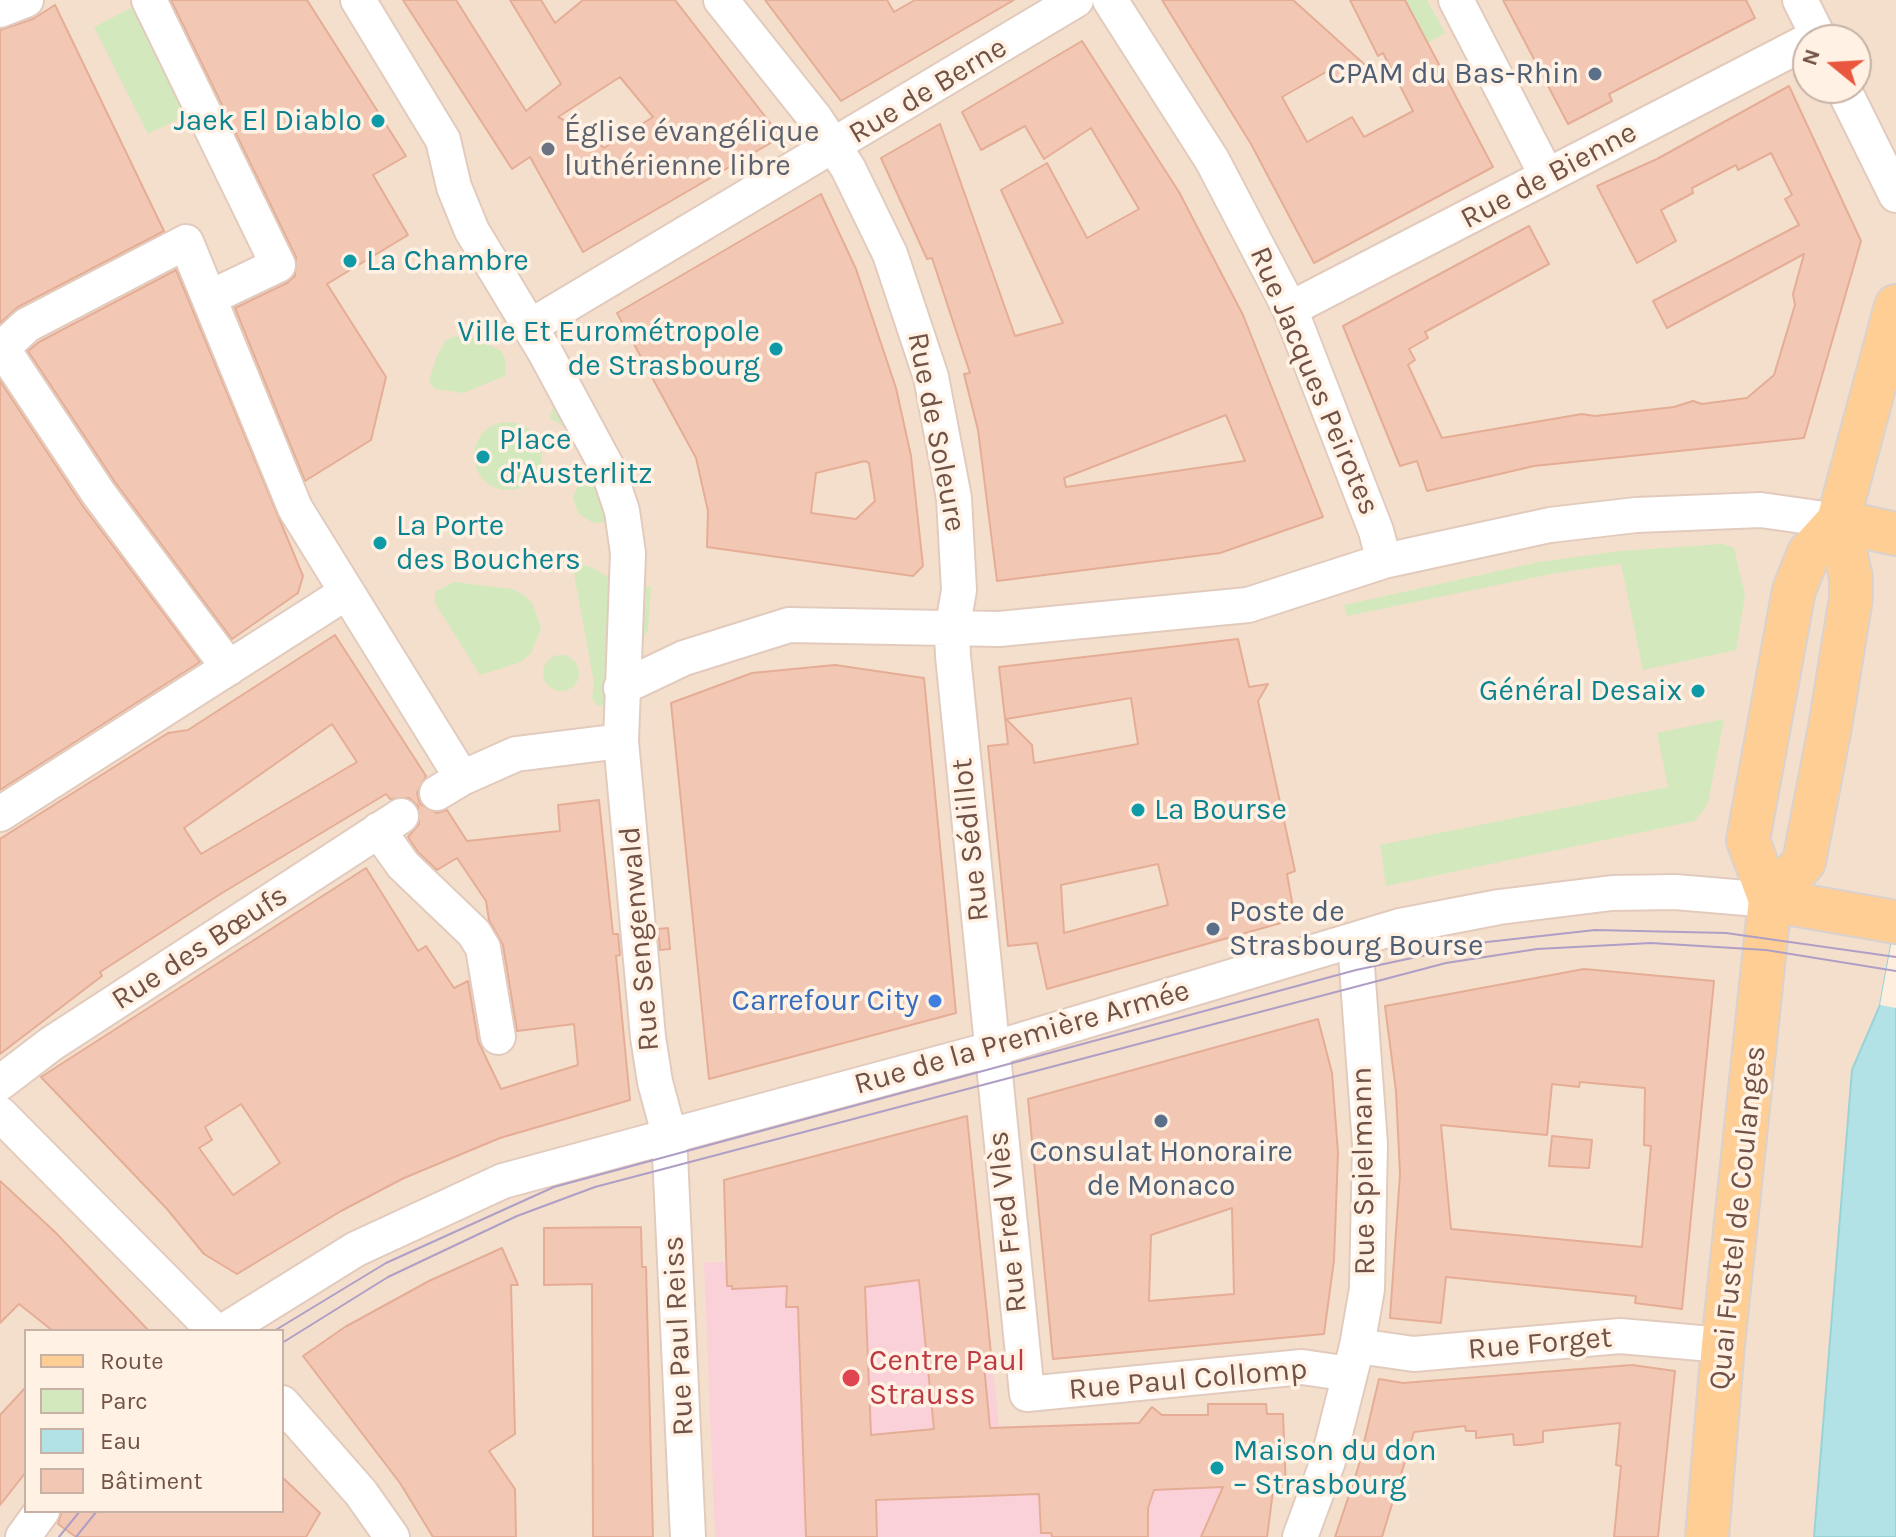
<!DOCTYPE html>
<html>
<head>
<meta charset="utf-8">
<style>
  body { margin:0 }
  #map { position:relative; width:1896px; height:1537px; overflow:hidden; background:#fdeede; font-family:Karla,sans-serif }
  canvas { display:block }
  .legend { position:absolute; left:24px; top:1329px; width:260px; height:184px; box-sizing:border-box; background:#fff2e4; border:2px solid #c7b2a5; margin:0; padding:10px 14px; list-style:none; font-size:24px; color:#725246 }
  .legend li { display:flex; align-items:center; gap:16px; height:40px }
  .legend b { width:40px; border:2px solid #c7b2a5 }
  .north { position:absolute; left:1792px; top:24px; width:80px; height:80px; box-sizing:border-box; background:#fff2e4; border:2px solid #c7b2a5; border-radius:50%; rotate:288deg; font-size:22px; font-weight:700; line-height:32px; text-align:center; color:#725246 }
  .north::after { content:''; display:block; margin:auto; width:28px; height:36px; background:#ea573f; clip-path:polygon(50% 0,100% 100%,50% 72%,0 100%) }
</style>
</head>
<body>
<div id="map">
<canvas width="1896" height="1537"></canvas>
<ul class="legend">
<li><b style="height:10px;background:#fece94"></b>Route</li>
<li><b style="height:22px;background:#d3e9bd"></b>Parc</li>
<li><b style="height:22px;background:#b3e2e6"></b>Eau</li>
<li><b style="height:22px;background:#f2c8b5"></b>Bâtiment</li>
</ul>
<div class="north">N</div>
</div>
<script>
const context = document.querySelector('canvas').getContext('2d');
context.lineJoin = 'round';
function paint(path, color) {
  context.fillStyle = color;
  context.fill(path, 'evenodd');
}
function poly(rows) {
  const path = new Path2D();
  for (const r of rows) {
    if (r.length === 3) {
      path.moveTo(r[0] + r[2], r[1]);
      path.arc(r[0], r[1], r[2], 0, 2 * Math.PI);
      continue;
    }
    path.moveTo(r[0], r[1]);
    for (let i = 2; i < r.length; i += 2) path.lineTo(r[i], r[i + 1]);
  }
  return path;
}
function stroke(path, color, width, dash) {
  context.strokeStyle = color;
  context.lineWidth = width;
  context.lineCap = dash ? 'butt' : 'round';
  context.setLineDash(dash || []);
  context.stroke(path);
}
function drawText(font, color, halo, rows, align = 'center') {
  context.font = font + ' Karla,sans-serif';
  context.lineWidth = 7;
  context.setLineDash([]);
  context.textBaseline = 'middle';
  context.strokeStyle = halo;
  context.fillStyle = color;
  for (const [text, x, y, turn = 0] of rows) {
    context.save();
    context.translate(x, y);
    context.rotate((+turn || 0) * Math.PI / 180);
    context.textAlign = isNaN(turn) ? turn : align;
    if (halo) context.strokeText(text, 0, 0);
    context.fillText(text, 0, 0);
    context.restore();
  }
}
const residential = poly([
  [0,0,1896,0,1896,918,1880,1005,1852,1070,1814,1537,0,1537],
  [1808,40,1856,40,1856,88,1808,88],
  [26,1331,282,1331,282,1511,26,1511]
]);
const medical = poly([
  [980,1241,999,1427,1208,1419,1208,1404,1266,1404,1267,1414,1283,1414,1286,1487,1286,1490,1271,1492,1266,1537,715,1537,704,1263]
]);
const green = poly([
  [1405,0,1427,0,1445,33,1428,43],
  [139,4,193,112,148,134,94,27],
  [455,336,477,339,501,351,506,361,505,376,463,393,435,389,429,382,436,358,445,341],
  [549,388,558,388,611,522,593,523,578,513,573,498,578,485,587,478,585,465,566,428,550,418,554,403,545,390],
  [508,456,34],
  [1723,544,1734,548,1745,596,1736,650,1643,670,1621,564,1556,573,1347,616,1344,605,1539,562,1620,551],
  [572,563,592,567,616,582,620,702,598,706,592,699,594,683],
  [454,582,512,589,524,595,533,604,541,629,531,653,521,662,480,675,435,603,435,592],
  [639,585,651,587,648,631,639,641],
  [561,673,18],
  [1724,719,1708,803,1695,821,1386,886,1380,845,1668,787,1657,733]
]);
const water = poly([
  [1896,918,1896,1537,1814,1537,1852,1070,1880,1005,1896,918]
]);
const pier = poly([
  [1896,918,1896,1008,1880,1005]
]);
const building = poly([
  [171,0,307,0,406,156,373,175,408,235,327,284,386,377,371,440,305,481,235,308,287,283,295,276,296,257,171,0],
  [403,0,456,0,526,111,561,84,510,0,541,0,555,23,583,0,675,0,781,137,583,252,530,157,512,169,403,0],
  [620,77,653,117,604,148,589,134,558,117,620,77],
  [765,0,887,0,894,12,915,0,1014,0,841,101,765,0],
  [1162,0,1293,0,1364,64,1331,82,1326,72,1282,97,1307,142,1352,117,1364,137,1413,111,1383,53,1378,56,1350,0,1405,0,1493,167,1314,263,1251,144,1162,0],
  [1503,0,1746,0,1755,18,1609,94,1612,101,1568,124,1503,0],
  [55,5,164,231,18,307,0,323,0,30,33,19,55,5],
  [1082,41,1179,192,1243,315,1323,517,1220,553,997,581,978,430,964,374,970,373,932,258,927,259,881,158,940,124,1015,336,1063,323,1001,190,1047,163,1087,238,1139,209,1091,128,1044,159,1025,126,981,150,962,112,1082,41],
  [1226,415,1245,461,1066,487,1064,478,1226,415],
  [1789,86,1861,241,1804,438,1534,466,1427,491,1417,461,1400,466,1343,326,1529,226,1549,264,1425,332,1428,338,1409,349,1415,360,1408,365,1442,438,1582,414,1595,416,1674,407,1693,401,1702,404,1747,398,1774,375,1795,305,1793,294,1804,254,1667,328,1653,301,1799,225,1785,199,1792,195,1771,153,1738,170,1736,165,1692,188,1693,193,1661,210,1676,241,1637,263,1597,186,1657,159,1789,86],
  [821,194,856,269,896,388,911,456,923,566,913,576,707,547,708,511,696,458,617,313,821,194],
  [865,461,869,463,875,501,856,519,811,513,816,473,865,461],
  [176,270,303,576,298,593,232,639,115,482,28,351,39,342,176,270],
  [0,381,82,505,200,662,0,790,0,381],
  [335,635,426,776,417,793,420,804,437,813,447,810,467,841,560,831,558,805,599,800,613,934,618,934,620,955,616,956,630,1100,500,1138,404,1178,341,1211,237,1274,204,1254,167,1209,41,1077,366,868,418,951,426,946,454,988,468,981,478,1041,501,1089,578,1065,574,1024,517,1031,503,945,489,920,486,901,457,858,437,870,418,852,408,837,419,824,418,806,409,798,390,799,386,794,222,893,100,972,102,976,0,1054,0,839,168,733,188,730,335,635],
  [332,724,357,762,201,854,184,828,332,724],
  [241,1104,280,1163,233,1195,199,1148,212,1140,205,1127,241,1104],
  [1238,639,1249,687,1268,684,1258,701,1295,871,1287,874,1295,919,1047,989,1037,943,1008,946,988,746,1008,744,999,667,1238,639],
  [1131,698,1138,744,1034,763,1032,745,1006,719,1131,698],
  [1158,864,1168,905,1064,933,1061,885,1158,864],
  [835,665,924,678,956,1013,709,1079,671,703,752,673,835,665],
  [668,928,670,949,660,950,658,929,668,928],
  [1584,969,1714,981,1682,1309,1635,1303,1636,1296,1446,1277,1441,1323,1390,1318,1400,1174,1396,1091,1385,1006,1584,969],
  [1580,1082,1645,1088,1644,1145,1651,1146,1642,1247,1451,1229,1441,1125,1547,1135,1552,1084,1579,1087,1580,1082],
  [1318,1019,1332,1073,1338,1153,1334,1260,1324,1334,1053,1359,1028,1099,1318,1019],
  [1232,1208,1234,1294,1149,1301,1151,1235,1232,1208],
  [967,1116,991,1354,983,1355,990,1428,1139,1423,1152,1407,1162,1415,1208,1415,1208,1404,1266,1404,1267,1414,1283,1414,1286,1490,1273,1491,1267,1537,1201,1537,1223,1487,1154,1490,1148,1508,1148,1537,1052,1537,1051,1533,1041,1533,1039,1494,876,1500,877,1537,806,1537,798,1307,786,1307,787,1286,732,1289,732,1286,727,1286,724,1180,967,1116],
  [919,1280,934,1429,871,1435,865,1287,919,1280],
  [1552,1136,1592,1140,1589,1168,1549,1166,1552,1136],
  [0,1181,55,1232,149,1331,53,1331,19,1304,0,1323,0,1181],
  [641,1227,642,1267,646,1267,653,1537,593,1537,592,1284,544,1285,544,1228,641,1227],
  [502,1248,518,1285,511,1285,515,1434,489,1451,515,1489,516,1537,433,1537,400,1483,303,1356,345,1327,429,1281,502,1248],
  [1632,1365,1675,1371,1658,1537,1614,1537,1621,1466,1616,1465,1620,1423,1543,1431,1543,1442,1522,1445,1514,1445,1513,1434,1476,1438,1476,1431,1466,1431,1465,1426,1414,1432,1382,1537,1335,1537,1358,1468,1379,1379,1403,1383,1632,1365],
  [26,1387,26,1472,0,1505,0,1415,26,1387],
  [282,1477,320,1513,306,1537,76,1537,58,1524,62,1511,282,1511,282,1477]
]);
const minor = poly([
  [149,0,278,265,211,297],
  [358,0,443,140,454,187,472,231,545,352,608,469,622,511,628,553,621,741,648,1037,655,1082,669,1134,688,1537],
  [721,0,815,118,848,168,890,254,931,377,954,498,959,590,952,631,953,656,1027,1394,1302,1367,1350,1374],
  [1110,0,1212,160,1290,309,1376,531,1384,561],
  [1456,0,1547,176],
  [1800,0,1820,40],
  [0,10,26,0],
  [1843,88,1896,195],
  [1290,309,1808,41],
  [531,326,1076,0],
  [2,348,99,494,229,668],
  [0,350,27,325,186,242,295,508,462,778],
  [621,688,684,658,789,625,999,629,1248,605,1384,561,1550,525,1636,515,1761,510,1838,521],
  [437,793,462,778,516,754,621,741],
  [0,814,347,592],
  [378,830,403,865,474,933,483,948,498,1037],
  [0,1083,51,1044,401,816],
  [0,1114,215,1331],
  [224,1331,356,1249,503,1181,992,1049,1400,926,1499,907,1612,893,1675,892,1770,900],
  [1357,1346,1414,1354,1620,1336,1723,1345],
  [282,1403,361,1493,392,1537],
  [23,1537,42,1511],
  [1300,1537,1328,1461,1357,1346,1367,1289,1370,1144,1355,940]
]);
const major = poly([
  [1838,521,1896,534],
  [1770,900,1804,862,1830,727,1851,598,1851,578,1838,521],
  [1770,900,1896,922],
  [1707,1537,1723,1345,1770,900,1748,840,1794,590,1809,553,1838,521,1896,306]
]);
const tram = poly([
  [274,1331,386,1263,554,1187,1356,970,1487,942,1595,930,1726,933,1896,957],
  [282,1343,388,1277,517,1216,595,1187,1446,963,1537,949,1651,943,1766,950,1896,971],
  [59,1537,80,1511],
  [76,1537,97,1511]
]);
const markers = [
  [1595,74,8,"#5c6f8a"],
  [378,121,8,"#0f9aa8"],
  [548,149,8,"#6b7280"],
  [350,261,8,"#0f9aa8"],
  [776,349,8,"#0f9aa8"],
  [483,457,8,"#0f9aa8"],
  [380,543,8,"#0f9aa8"],
  [1698,691,8,"#0f9aa8"],
  [1138,810,8,"#0f9aa8"],
  [1213,929,8,"#5c6f8a"],
  [935,1001,8,"#3f7fe0"],
  [1161,1121,8,"#5c6f8a"],
  [851,1378,10,"#e0444e"],
  [1217,1468,8,"#0f9aa8"]
];
const serviceNames = [
  ["CPAM du Bas-Rhin",1579,74],
  ["Poste de",1229,912,"left"],
  ["Strasbourg Bourse",1229,946,"left"],
  ["Consulat Honoraire",1161,1152,"center"],
  ["de Monaco",1161,1186,"center"]
];
const streetNames = [
  ["Rue de Berne",928,91,-31],
  ["Rue de Bienne",1549,176,-28],
  ["Rue Jacques Peirotes",1314,381,67],
  ["Rue de Soleure",936,432,79],
  ["Rue Sédillot",971,840,-96],
  ["Rue Sengenwald",640,939,-95],
  ["Rue des Bœufs",200,948,-33],
  ["Rue de la Première Armée",1022,1038,-16],
  ["Rue Spielmann",1364,1171,-91],
  ["Quai Fustel de Coulanges",1738,1218,-84],
  ["Rue Fred Vlès",1008,1222,-96],
  ["Rue Paul Reiss",679,1336,-93],
  ["Rue Forget",1540,1344,-5],
  ["Rue Paul Collomp",1188,1380,-5]
];
const cultureNames = [
  ["Jaek El Diablo",362,121,"right"],
  ["La Chambre",366,261],
  ["Ville Et Eurométropole",760,332,"right"],
  ["de Strasbourg",760,366,"right"],
  ["Place",499,440],
  ["d'Austerlitz",499,474],
  ["La Porte",396,526],
  ["des Bouchers",396,560],
  ["Général Desaix",1682,691,"right"],
  ["La Bourse",1154,810],
  ["Maison du don",1233,1451],
  ["– Strasbourg",1233,1485]
];
const worshipNames = [
  ["Église évangélique",564,132],
  ["luthérienne libre",564,166]
];
const shopNames = [
  ["Carrefour City",919,1001]
];
const healthNames = [
  ["Centre Paul",869,1361],
  ["Strauss",869,1395]
];
paint(residential, '#f4dfcc');
paint(medical, '#fbd1d9');
paint(green, '#d3e9bd');
paint(water, '#b3e2e6');
stroke(water, '#99d3d8', 2);
paint(pier, '#fdeede');
paint(building, '#f2c8b5');
stroke(building, '#e5ad95', 2);
stroke(minor, '#e2cbbd', 38);
stroke(major, '#dad2cf', 46);
stroke(minor, '#fff', 34);
stroke(major, '#fece94', 42);
stroke(tram, '#af9ec5', 2);
for (const [x, y, r, color] of markers) {
  const dot = new Path2D();
  dot.arc(x, y, r, 0, 2 * Math.PI);
  context.fillStyle = color;
  context.fill(dot);
  stroke(dot, '#fff2e4', 3);
}
drawText('30px', '#4e5e75', '#fff2e4', serviceNames, 'right');
drawText('30px', '#725246', '#fff2e4', streetNames);
drawText('30px', '#0d838f', '#fff2e4', cultureNames, 'left');
drawText('30px', '#5b616d', '#fff2e4', worshipNames, 'left');
drawText('30px', '#366cbe', '#fff2e4', shopNames, 'right');
drawText('30px', '#be3a42', '#fff2e4', healthNames, 'left');
</script>
</body>
</html>
